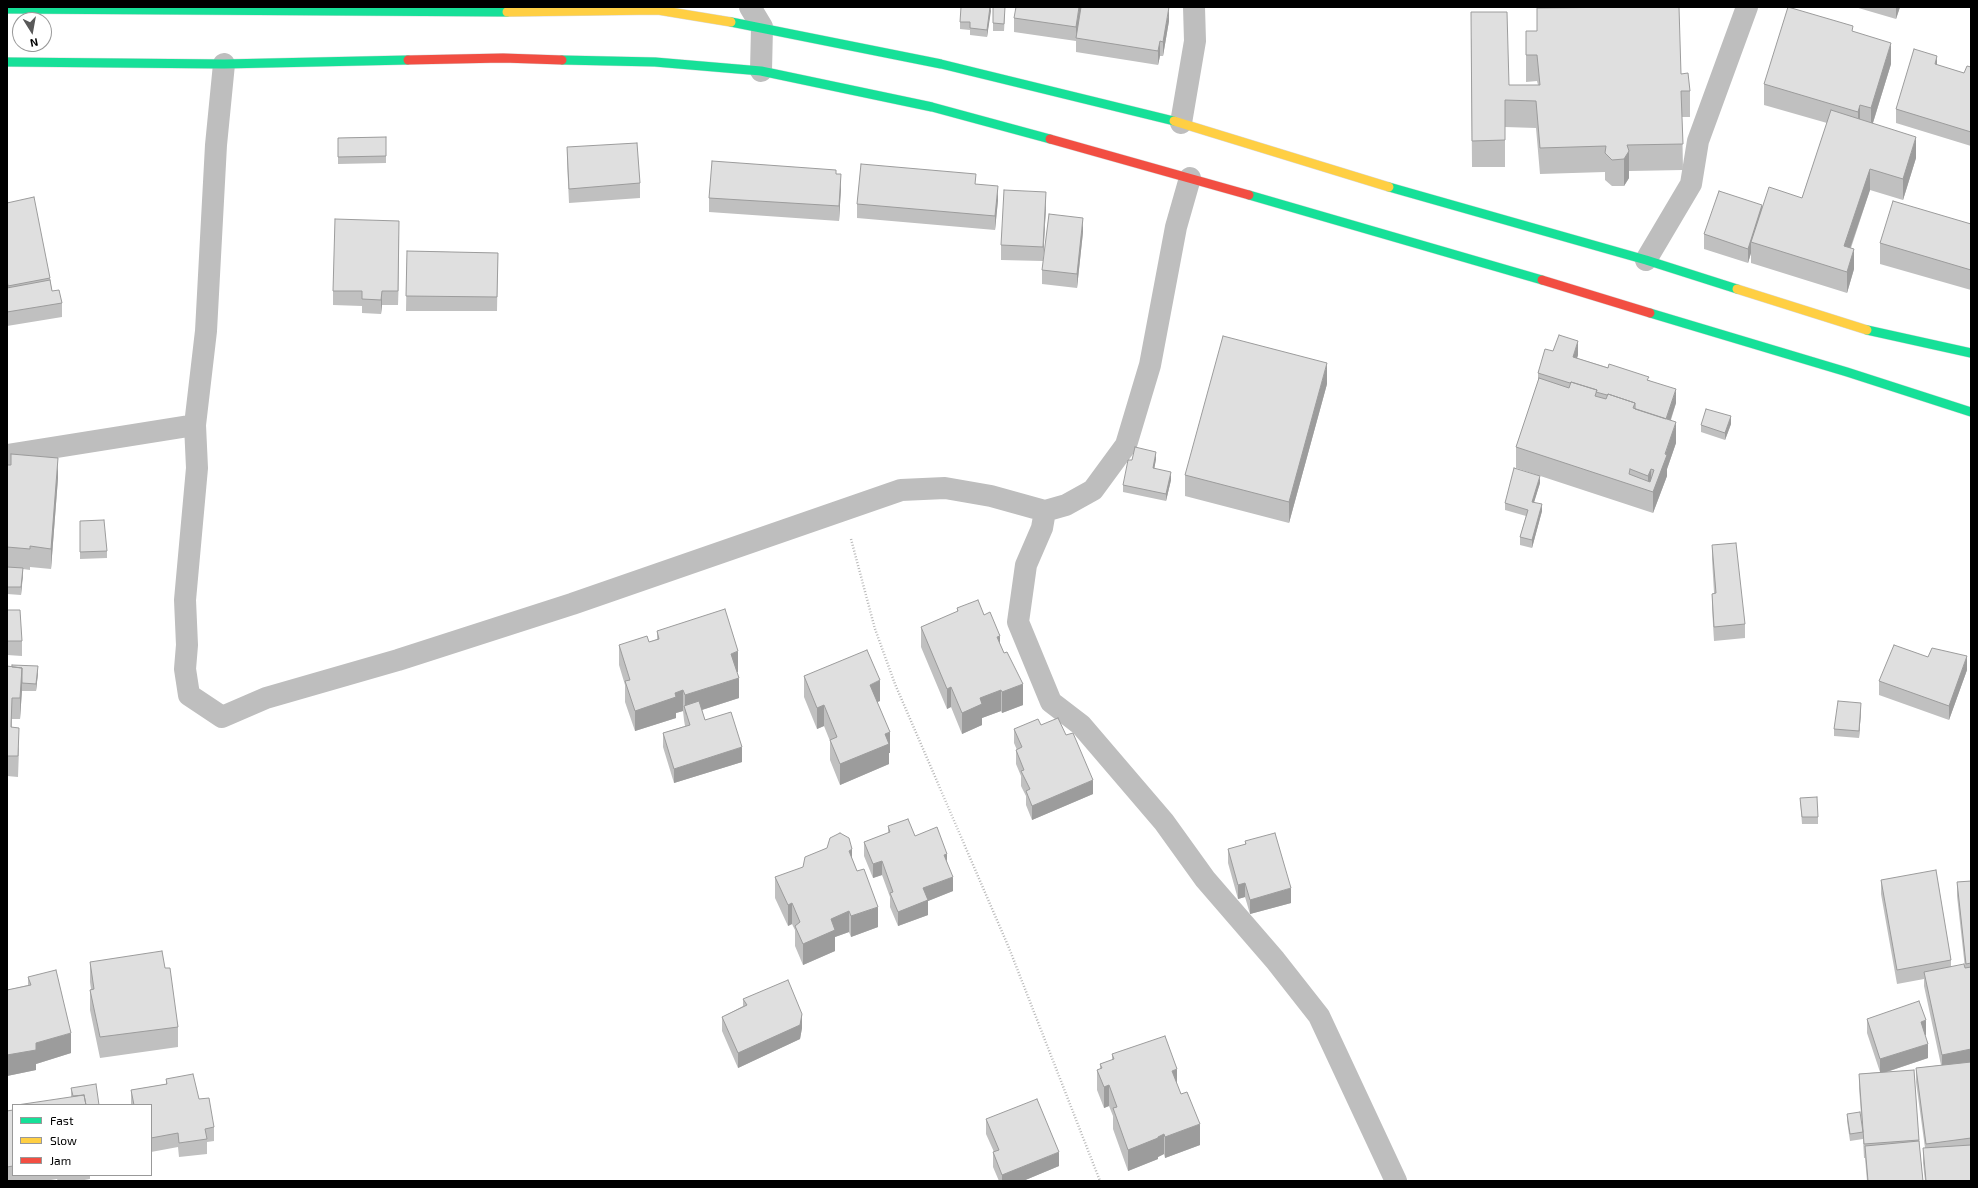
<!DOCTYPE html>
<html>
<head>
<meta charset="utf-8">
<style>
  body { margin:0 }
  #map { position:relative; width:1978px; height:1188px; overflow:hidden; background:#fff; font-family:"Exo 2",sans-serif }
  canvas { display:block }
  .frame { position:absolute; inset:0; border:8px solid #000; pointer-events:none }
  .legend { position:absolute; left:12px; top:1104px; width:140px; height:72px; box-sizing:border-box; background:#fff; border:1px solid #999; margin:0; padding:5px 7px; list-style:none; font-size:12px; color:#000 }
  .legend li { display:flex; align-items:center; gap:8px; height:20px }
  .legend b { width:20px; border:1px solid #999 }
  .north { position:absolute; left:12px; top:12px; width:40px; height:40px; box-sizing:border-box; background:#fff; border:1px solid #999; border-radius:50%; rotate:169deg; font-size:11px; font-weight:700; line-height:16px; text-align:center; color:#000 }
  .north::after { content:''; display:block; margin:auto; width:14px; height:18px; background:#595959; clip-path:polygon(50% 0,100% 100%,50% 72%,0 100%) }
</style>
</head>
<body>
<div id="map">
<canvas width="1978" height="1188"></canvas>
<div class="frame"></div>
<ul class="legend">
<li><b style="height:5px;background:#16e098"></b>Fast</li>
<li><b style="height:5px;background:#ffcf43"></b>Slow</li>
<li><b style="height:5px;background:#f24e42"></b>Jam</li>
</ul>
<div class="north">N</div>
</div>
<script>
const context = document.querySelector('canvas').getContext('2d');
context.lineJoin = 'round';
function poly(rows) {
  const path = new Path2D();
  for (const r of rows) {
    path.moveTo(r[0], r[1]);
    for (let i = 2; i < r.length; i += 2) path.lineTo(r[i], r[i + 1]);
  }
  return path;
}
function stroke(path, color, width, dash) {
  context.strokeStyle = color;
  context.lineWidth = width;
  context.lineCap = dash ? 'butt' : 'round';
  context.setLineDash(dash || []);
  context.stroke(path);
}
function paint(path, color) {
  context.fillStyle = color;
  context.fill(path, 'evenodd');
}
const path = poly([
  [851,539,875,629,895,684,1009,948,1100,1181]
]);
const street = poly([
  [750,7,762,27,761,71],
  [224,64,216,145,206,331,195,425,197,468,185,600,187,645,185,669,189,695,222,717,266,698,398,660,572,604,901,490,945,488,991,496,1045,511],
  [1181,123,1195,41,1194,7],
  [1190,178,1176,227,1150,365,1126,445,1093,490,1066,505,1045,511,1042,528,1026,565,1018,622,1051,702,1081,725,1164,822,1205,879,1275,960,1319,1016,1396,1181],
  [1646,260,1691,184,1698,141,1747,7],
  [7,455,195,425]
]);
const fast = poly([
  [7,9,507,12],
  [731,22,941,64,1174,121],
  [562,60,655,62,761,71,932,107,1050,139],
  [7,62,224,64,408,60],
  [1389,187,1646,260,1737,289],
  [1249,195,1542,280],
  [1650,313,1847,372,1971,412],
  [1867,330,1971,353]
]);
const slow = poly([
  [507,12,658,10,731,22],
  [1174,121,1389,187],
  [1737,289,1867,330]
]);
const jam = poly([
  [408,60,503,58,562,60],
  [1050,139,1249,195],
  [1542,280,1650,313]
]);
const wall = poly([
  [991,7,987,37,970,35,970,30,960,29,960,22],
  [993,7,1005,14,1004,31,993,31],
  [1855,7,1900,7,1896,19],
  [1014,18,1169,21,1163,56,1160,56,1158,65,1076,52,1076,41,1014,32],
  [1526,31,1681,74,1690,91,1690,117,1682,117,1683,170,1629,171,1629,178,1624,186,1612,186,1605,180,1605,172,1540,174,1536,128,1505,127,1505,167,1472,167,1471,38,1509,85,1538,85,1537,81,1526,82],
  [1853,32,1891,64,1873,123,1916,158,1903,200,1870,190,1851,248,1854,269,1847,293,1751,263,1751,253,1748,263,1704,249,1704,234,1762,207,1802,198,1827,123,1764,105,1764,84],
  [1937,65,1964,73,1971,67,1971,146,1896,123,1896,109],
  [386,137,386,163,338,164,338,138],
  [567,147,640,183,640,198,569,203,567,161],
  [836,174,841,188,839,221,709,212,709,198],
  [976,184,998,200,995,230,857,218,857,204],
  [7,203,50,278,52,291,62,303,62,317,7,326],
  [1046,206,1043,261,1001,260,1001,245],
  [1971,224,1971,290,1880,264,1880,243],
  [1083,232,1077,288,1042,284,1042,270],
  [399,235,398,305,382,305,381,314,362,313,362,306,333,305,333,291],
  [407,251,498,253,497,311,406,311],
  [1553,351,1578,355,1577,358,1649,380,1676,403,1671,420,1676,443,1667,469,1667,476,1653,513,1516,468,1516,447,1538,383,1538,373],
  [1327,384,1289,523,1185,496,1185,475],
  [1731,424,1725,440,1701,432,1701,425],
  [1156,459,1154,469,1171,480,1166,501,1123,492,1123,485,1132,460],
  [7,465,58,478,51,569,30,567,30,570,23,569,21,595,7,594],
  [1540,483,1534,502,1542,511,1532,548,1520,545,1520,537,1526,516,1505,510,1505,503],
  [80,521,107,551,107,558,80,559],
  [1712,545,1745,624,1745,638,1714,641,1712,608,1712,594,1714,593,1712,559],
  [957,608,984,615,1000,644,1023,705,1002,713,1001,711,982,718,982,725,962,734,951,707,947,709,921,647,921,627,957,612],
  [7,610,22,641,22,656,7,655],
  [657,631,738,672,737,672,739,698,702,710,705,720,742,762,674,783,663,747,663,733,685,726,684,720,683,711,676,713,676,718,635,731,625,702,625,685,619,665,619,645,649,642,657,639],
  [7,666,38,673,36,691,22,691,22,690,20,719,12,719,12,727,19,749,18,777,7,776],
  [1967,670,1949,720,1879,695,1879,681],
  [804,676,880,701,877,702,890,753,889,753,889,764,840,785,830,760,830,741,824,726,817,729,804,697],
  [1861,711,1859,738,1834,736,1834,729],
  [1041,725,1093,794,1032,820,1026,805,1026,796,1021,786,1021,776,1016,764,1016,750,1017,750,1014,743,1014,729],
  [1800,798,1818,817,1818,824,1802,824],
  [888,826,915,836,947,862,953,891,928,901,928,915,898,926,890,907,890,897,882,875,873,878,864,856,864,842,888,833],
  [1245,841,1291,903,1250,914,1245,897,1238,899,1228,863,1228,849,1245,845],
  [852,859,878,927,851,937,849,932,835,937,835,951,803,965,795,946,795,930,792,924,788,926,775,898,775,877],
  [1881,880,1951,960,1951,967,1965,968,1957,896,1957,882,1971,881,1971,1181,1925,1181,1923,1163,1923,1148,1925,1148,1916,1082,1916,1068,1941,1065,1924,986,1924,979,1897,984,1881,894],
  [90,962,165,968,178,1027,178,1047,100,1058,90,1010,90,990,91,989,90,982],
  [28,977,71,1053,36,1064,36,1070,7,1076,7,990,28,985],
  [743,999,802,1028,800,1039,738,1068,722,1031,722,1017,743,1006],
  [1867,1019,1926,1035,1925,1035,1928,1058,1887,1072,1914,1070,1919,1141,1923,1181,1867,1181,1865,1158,1864,1158,1863,1139,1850,1141,1847,1121,1847,1114,1862,1127,1859,1088,1859,1074,1880,1072,1867,1033],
  [1112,1054,1177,1085,1200,1145,1165,1158,1164,1154,1158,1157,1158,1159,1128,1171,1113,1129,1113,1116,1109,1106,1104,1108,1097,1090,1097,1070,1100,1069,1100,1064,1112,1060],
  [166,1079,199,1099,214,1127,214,1141,207,1142,207,1154,179,1157,178,1147,151,1152,151,1105,131,1105,131,1090,166,1084],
  [71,1088,99,1105,71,1097],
  [13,1110,13,1175,90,1175,90,1179,79,1181,58,1181,57,1179,45,1181,7,1181,7,1111],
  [986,1119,1059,1166,1023,1181,999,1181,993,1167,993,1152,994,1152,986,1134]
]);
const shadedWall = poly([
  [990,7,991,11,987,37,987,30],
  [1079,7,1082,7,1076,38,1076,27],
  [1169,7,1169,21,1163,56,1163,42],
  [1896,7,1900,7,1896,19],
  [1160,41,1160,56,1158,65,1158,51],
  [1891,43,1891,64,1871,129,1871,108],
  [1937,56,1937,70,1935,64],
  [1860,105,1860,126,1858,133,1858,112],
  [1916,137,1916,158,1903,200,1903,179],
  [1629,151,1629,178,1624,186,1624,159],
  [1870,169,1870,190,1844,266,1844,246],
  [841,174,841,188,839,221,839,206],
  [998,186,998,200,995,230,995,216],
  [1046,192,1046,206,1043,261,1043,247],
  [1762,205,1762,219,1751,242,1751,253,1748,263,1748,249],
  [1083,218,1083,232,1077,288,1077,274],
  [399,221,399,235,398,305,398,291],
  [1854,249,1854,269,1847,293,1847,272],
  [382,291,382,305,381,314,381,300],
  [1578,341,1578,355,1573,371,1573,357],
  [1327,363,1327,384,1289,523,1289,502],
  [1676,389,1676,403,1666,433,1666,419],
  [1731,416,1731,424,1725,440,1725,433],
  [1676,422,1676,443,1667,469,1667,476,1653,513,1653,492],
  [1156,452,1156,459,1153,476,1153,468],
  [58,458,58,478,51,569,51,549],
  [1651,469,1651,490,1648,491,1648,476],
  [1171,472,1171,480,1166,501,1166,494],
  [1540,476,1540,483,1532,509,1532,502],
  [1542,504,1542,511,1532,548,1532,540],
  [23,568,23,575,21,595,21,587],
  [1000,636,1000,657,997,637],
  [738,651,738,672,731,674,731,654],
  [1967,656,1967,670,1949,720,1949,706],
  [38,666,38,673,36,691,36,684],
  [22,668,22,690,20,719,20,698],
  [739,678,739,698,686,715,685,710,685,695],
  [880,680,880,701,870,705,870,685],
  [1023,684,1023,705,1002,713,1002,692],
  [951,687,951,707,947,709,947,689],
  [683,690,683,711,676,713,676,718,635,731,635,711,675,693],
  [1001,690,1001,711,982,718,982,725,962,734,962,713,980,698],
  [1861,703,1861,711,1859,738,1859,731],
  [824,705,824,726,817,729,817,708],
  [890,732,890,753,889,753,889,764,840,785,840,764,885,734],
  [742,747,742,762,674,783,674,769],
  [1093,780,1093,794,1032,820,1032,806],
  [852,849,852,869,849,851],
  [947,854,947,868,944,855],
  [882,861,882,875,873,878,873,864],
  [953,877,953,891,928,901,928,915,898,926,898,912,923,888],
  [1245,883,1245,897,1238,899,1238,885],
  [1291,888,1291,903,1250,914,1250,900],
  [792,903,792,924,788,926,788,905],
  [878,907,878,927,851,937,851,916],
  [849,911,849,932,835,937,835,951,803,965,803,944,831,919],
  [802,1014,802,1028,800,1039,738,1068,738,1053],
  [1926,1020,1926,1035,1921,1036,1921,1022],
  [71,1033,71,1053,36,1064,36,1070,7,1076,7,1055,36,1043],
  [1928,1044,1928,1058,1880,1074,1880,1059],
  [1971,1049,1971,1063,1942,1069,1942,1055],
  [1177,1069,1177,1090,1172,1071],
  [1109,1085,1109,1106,1104,1108,1104,1087],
  [1200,1124,1200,1145,1165,1158,1165,1137],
  [1164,1134,1164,1154,1158,1157,1158,1159,1128,1171,1128,1150],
  [1059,1152,1059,1166,1023,1181,1002,1181,1002,1175]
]);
const building = poly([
  [961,7,990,7,987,30,970,28,970,22,960,22,961,7],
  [993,7,1005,7,1004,24,993,23,993,7],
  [1016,7,1079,7,1076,27,1014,18,1016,7],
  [1081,7,1169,7,1163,42,1160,41,1158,51,1076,38,1081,7],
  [1635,7,1679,7,1681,74,1688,73,1690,91,1681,91,1683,144,1627,145,1629,151,1624,159,1612,160,1605,153,1606,146,1540,148,1536,101,1505,100,1505,140,1472,141,1471,12,1507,12,1509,85,1540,85,1537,55,1526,55,1526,31,1537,31,1537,8,1635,7],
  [1788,7,1853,26,1852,31,1891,43,1871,108,1860,105,1858,112,1764,84,1788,7],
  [1914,49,1937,56,1935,64,1964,73,1967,66,1971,67,1971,132,1896,109,1914,49],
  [1831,110,1916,137,1903,179,1870,169,1844,246,1854,249,1847,272,1751,242,1769,187,1802,198,1831,110],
  [386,137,386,156,338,157,338,138,386,137],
  [637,143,640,183,569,189,567,147,637,143],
  [712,161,836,170,836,174,841,174,839,206,709,198,712,161],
  [861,164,976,174,975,184,998,186,995,216,857,204,861,164],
  [1004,190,1046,192,1043,247,1001,245,1004,190],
  [1719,191,1762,205,1748,249,1704,234,1719,191],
  [34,197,50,278,8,286,7,280,7,203,34,197],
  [1893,201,1971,224,1971,270,1880,243,1893,201],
  [1049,214,1083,218,1077,274,1042,270,1049,214],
  [335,219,399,221,398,291,382,291,381,300,362,299,362,291,333,291,335,219],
  [407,251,498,253,497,297,406,296,407,251],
  [50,280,52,291,59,290,62,303,7,312,7,288,50,280],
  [1559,335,1578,341,1573,357,1608,368,1609,364,1649,377,1647,380,1676,389,1666,419,1635,409,1635,403,1608,394,1607,395,1596,392,1597,390,1571,382,1570,383,1538,373,1545,349,1553,351,1559,335],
  [1223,336,1327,363,1289,502,1185,475,1223,336],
  [1539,378,1569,388,1571,382,1597,390,1595,396,1606,399,1608,394,1635,403,1633,408,1676,422,1665,454,1667,455,1653,492,1516,447,1539,378],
  [1630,469,1648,476,1651,469,1654,470,1650,482,1629,474,1630,469],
  [1706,409,1731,416,1725,433,1701,425,1706,409],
  [1135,447,1156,452,1153,468,1171,472,1166,494,1123,485,1128,460,1132,460,1135,447],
  [11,454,58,458,51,549,30,546,30,549,7,547,7,465,11,465,11,454],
  [1514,468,1540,476,1532,502,1542,504,1532,540,1520,537,1528,510,1505,503,1514,468],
  [104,520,107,551,80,552,80,521,104,520],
  [1736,543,1745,624,1714,627,1712,594,1716,593,1712,545,1736,543],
  [7,567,23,568,21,587,7,587,7,567],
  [978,600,984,615,990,612,1000,636,997,637,1004,653,1007,652,1023,684,1002,692,1001,690,980,698,982,704,962,713,951,687,947,689,921,627,958,611,957,608,978,600],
  [725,609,738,651,731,654,739,678,685,695,683,690,675,693,676,697,635,711,625,681,630,680,619,645,647,636,649,642,659,639,657,631,725,609],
  [7,610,20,610,22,641,7,641,7,610],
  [1894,645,1928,657,1932,648,1967,656,1949,706,1879,681,1894,645],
  [867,650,880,680,870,685,890,732,885,734,889,744,840,764,830,740,837,737,824,705,817,708,804,676,867,650],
  [12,665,38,666,36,684,22,683,22,668,12,667,12,665],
  [7,666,22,668,20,698,12,698,11,727,19,728,18,756,7,756,7,666],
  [699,701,705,720,731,712,742,747,674,769,663,733,690,725,684,706,699,701],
  [1838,701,1861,703,1859,731,1834,729,1838,701],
  [1058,718,1066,735,1073,733,1093,780,1032,806,1026,791,1030,789,1021,771,1024,770,1016,750,1022,747,1014,729,1038,719,1041,725,1058,718],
  [1817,797,1818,817,1802,817,1800,798,1817,797],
  [908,819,915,836,937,827,947,854,944,855,953,877,923,888,928,900,898,912,890,893,893,892,882,861,873,864,864,842,890,832,888,826,908,819],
  [840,833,849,838,852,849,849,851,857,871,864,869,878,907,851,916,849,911,831,919,835,930,803,944,795,926,800,922,792,903,788,905,775,877,803,867,805,857,827,848,830,838,840,833],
  [1275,833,1291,888,1250,900,1245,883,1238,885,1228,849,1246,844,1245,841,1275,833],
  [1936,870,1951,960,1897,970,1881,880,1936,870],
  [1971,881,1971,963,1966,964,1957,882,1971,881],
  [162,951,165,968,170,968,178,1027,100,1037,90,990,94,989,90,962,162,951],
  [1964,964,1965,968,1971,967,1971,1049,1942,1055,1924,972,1964,964],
  [56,970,71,1033,36,1043,36,1050,7,1055,7,990,31,985,28,977,56,970],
  [788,980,802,1014,800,1025,738,1053,722,1017,747,1005,743,999,788,980],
  [1919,1001,1926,1020,1921,1022,1928,1044,1880,1059,1867,1019,1919,1001],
  [1165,1036,1177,1069,1172,1071,1181,1094,1187,1092,1200,1124,1165,1137,1164,1134,1158,1137,1158,1138,1128,1150,1113,1108,1117,1107,1109,1085,1104,1087,1097,1070,1102,1068,1100,1064,1114,1059,1112,1054,1165,1036],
  [1971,1062,1971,1138,1926,1144,1916,1068,1971,1062],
  [1914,1070,1919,1140,1864,1144,1859,1074,1914,1070],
  [193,1074,199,1099,209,1098,214,1127,205,1129,207,1139,179,1143,178,1133,151,1138,151,1105,134,1105,131,1090,167,1084,166,1079,193,1074],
  [96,1084,99,1105,86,1105,84,1095,73,1096,71,1088,96,1084],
  [84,1095,86,1105,17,1105,84,1095],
  [1037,1099,1059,1152,1002,1175,993,1152,999,1150,986,1119,1037,1099],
  [13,1110,13,1166,7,1167,7,1111,13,1110],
  [1860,1112,1863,1132,1850,1134,1847,1114,1860,1112],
  [1919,1141,1923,1181,1868,1181,1865,1146,1919,1141],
  [1971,1145,1971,1181,1926,1181,1923,1148,1971,1145]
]);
stroke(fast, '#dbdbdb', 10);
stroke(slow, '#dbdbdb', 10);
stroke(jam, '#dbdbdb', 10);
stroke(path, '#b9b9b9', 2.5, [1, 2]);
stroke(street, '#bebebe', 22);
stroke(fast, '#16e098', 9);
stroke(slow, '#ffcf43', 9);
stroke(jam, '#f24e42', 9);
paint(wall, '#c0c0c0');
paint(shadedWall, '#9c9c9c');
paint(building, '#dfdfdf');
stroke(building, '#9c9c9c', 1);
</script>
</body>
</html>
